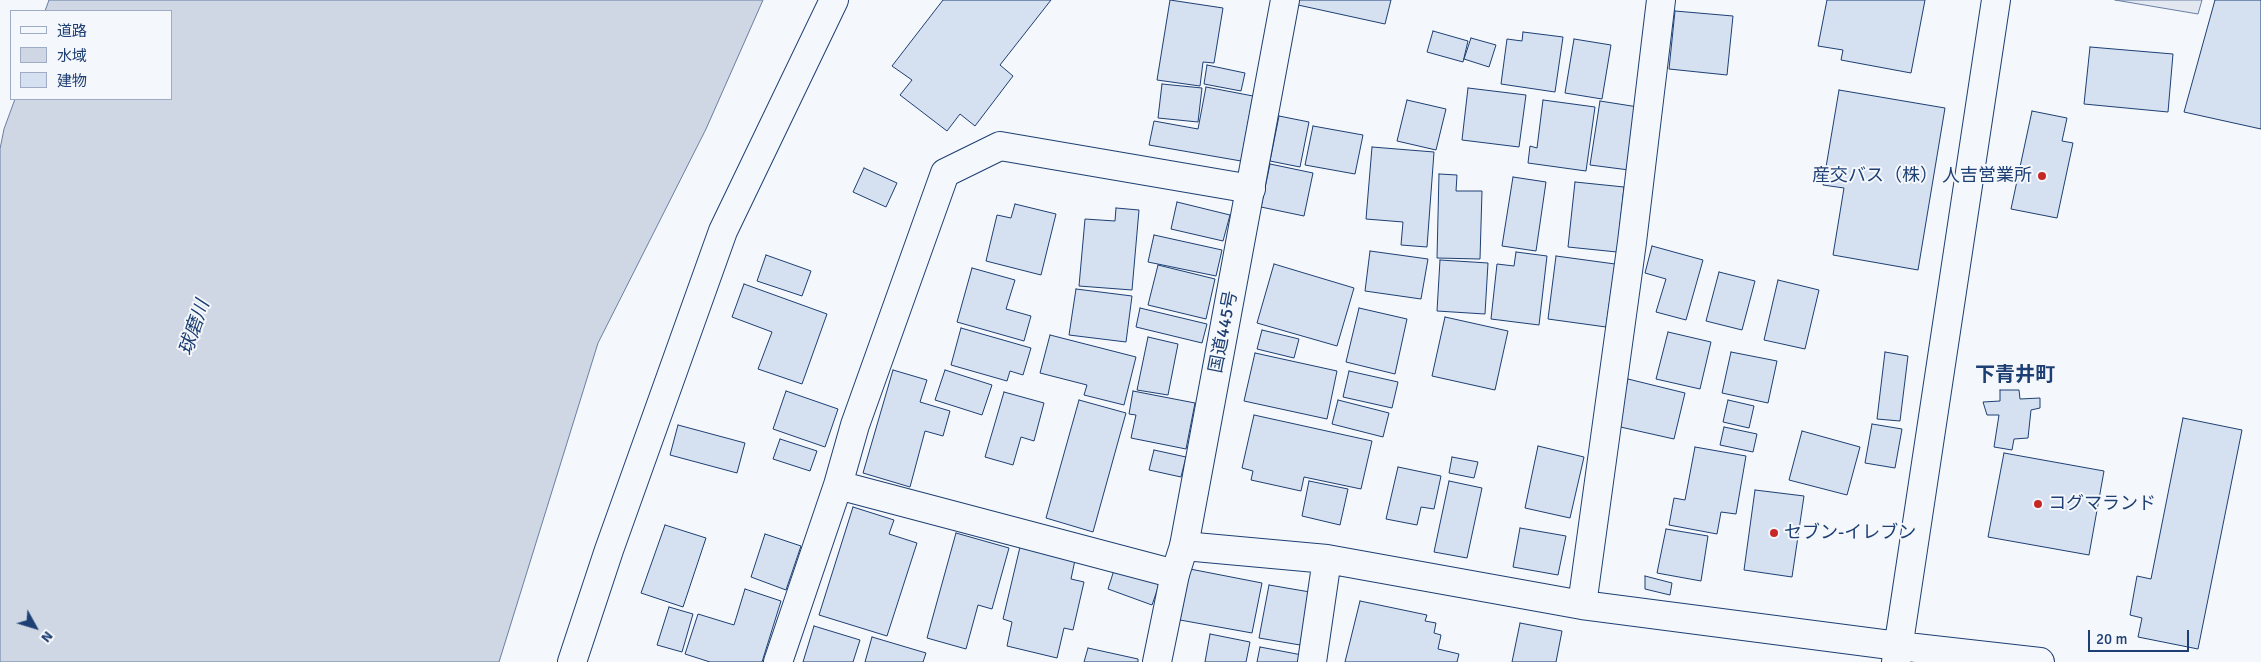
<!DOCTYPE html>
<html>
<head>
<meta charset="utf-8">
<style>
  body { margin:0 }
  #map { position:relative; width:2261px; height:662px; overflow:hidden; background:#f4f7fb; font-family:Signika,"Noto Sans JP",sans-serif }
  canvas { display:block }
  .legend { position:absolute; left:10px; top:10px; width:162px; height:90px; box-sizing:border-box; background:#f4f7fb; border:1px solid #9eadc5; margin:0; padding:6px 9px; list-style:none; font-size:15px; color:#1d3f73 }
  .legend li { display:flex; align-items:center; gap:10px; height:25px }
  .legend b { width:25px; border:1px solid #9eadc5 }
  .north { position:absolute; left:10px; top:602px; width:50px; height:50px; -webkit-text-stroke:4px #f4f7fb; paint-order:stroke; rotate:129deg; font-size:14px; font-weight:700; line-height:20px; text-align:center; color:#1d3f73 }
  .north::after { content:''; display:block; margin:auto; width:18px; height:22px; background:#1d3f73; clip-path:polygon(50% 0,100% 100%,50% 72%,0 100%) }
  .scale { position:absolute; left:2088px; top:630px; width:101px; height:22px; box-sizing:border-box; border:2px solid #1d3f73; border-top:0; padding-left:6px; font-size:15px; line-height:18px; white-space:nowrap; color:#1d3f73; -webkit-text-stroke:4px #f4f7fb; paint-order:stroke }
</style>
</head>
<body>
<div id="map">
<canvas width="2261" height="662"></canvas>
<ul class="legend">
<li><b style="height:6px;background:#f4f7fb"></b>道路</li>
<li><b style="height:14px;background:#cfd7e4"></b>水域</li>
<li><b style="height:14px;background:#d5e0f0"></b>建物</li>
</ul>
<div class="north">N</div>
<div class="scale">20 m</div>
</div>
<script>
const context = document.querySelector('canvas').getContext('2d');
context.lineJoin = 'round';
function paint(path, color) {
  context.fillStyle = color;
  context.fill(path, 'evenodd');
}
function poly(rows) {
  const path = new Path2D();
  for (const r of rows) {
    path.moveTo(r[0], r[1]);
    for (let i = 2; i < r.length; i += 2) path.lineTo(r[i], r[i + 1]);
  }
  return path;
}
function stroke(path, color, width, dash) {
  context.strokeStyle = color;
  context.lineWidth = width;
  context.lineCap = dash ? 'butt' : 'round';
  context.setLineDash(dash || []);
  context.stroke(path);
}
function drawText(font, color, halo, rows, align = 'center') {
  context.font = font + ' Signika,"Noto Sans JP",sans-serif';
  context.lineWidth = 4;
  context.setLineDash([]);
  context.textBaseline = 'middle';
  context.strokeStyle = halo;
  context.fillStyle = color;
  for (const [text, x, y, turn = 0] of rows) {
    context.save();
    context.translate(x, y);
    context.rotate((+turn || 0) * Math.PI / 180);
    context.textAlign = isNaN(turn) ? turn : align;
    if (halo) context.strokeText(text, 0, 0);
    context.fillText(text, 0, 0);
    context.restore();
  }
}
const parking = poly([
  [2115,0,2202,0,2198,14,2115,0]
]);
const water = poly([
  [49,0,763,0,706,129,598,343,499,662,0,662,0,149,4,129,15,99,171,99,171,11,45,11,49,0]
]);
const building = poly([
  [943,0,1051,0,1000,65,1013,76,975,126,960,114,947,131,900,95,912,80,892,66,943,0],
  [1170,0,1223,8,1214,63,1203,62,1200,86,1157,80,1170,0],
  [1299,0,1391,0,1385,24,1298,5,1299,0],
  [1827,0,1925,0,1911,73,1841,60,1843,50,1818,46,1827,0],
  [2215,0,2261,0,2261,129,2184,112,2215,0],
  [1675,11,1733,16,1727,75,1669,69,1675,11],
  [1433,31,1468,41,1463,62,1427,52,1433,31],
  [1523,32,1563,37,1555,92,1501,84,1507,39,1522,41,1523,32],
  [1471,38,1496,45,1489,67,1464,59,1471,38],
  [1574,39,1611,45,1602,99,1565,93,1574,39],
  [2090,47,2173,54,2168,112,2084,104,2090,47],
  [1207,65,1245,73,1241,91,1204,84,1207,65],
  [1162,84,1202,88,1198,122,1158,118,1162,84],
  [1206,87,1253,96,1241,161,1149,145,1154,121,1198,129,1206,87],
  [1468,88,1526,95,1519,147,1462,140,1468,88],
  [1839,90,1945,108,1918,270,1833,255,1844,188,1823,185,1839,90],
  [1407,100,1446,109,1436,150,1397,141,1407,100],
  [1543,100,1595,107,1586,171,1528,163,1530,146,1537,148,1543,100],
  [1600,101,1638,107,1629,170,1590,165,1600,101],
  [2032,111,2067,118,2062,141,2073,143,2057,218,2011,209,2032,111],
  [1279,116,1309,122,1300,167,1270,161,1279,116],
  [1313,126,1363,135,1355,174,1305,165,1313,126],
  [1372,147,1434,152,1427,247,1401,245,1403,222,1366,219,1372,147],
  [1270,164,1313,173,1304,216,1261,207,1270,164],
  [864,168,897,183,886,207,853,192,864,168],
  [1439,174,1457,175,1456,191,1482,191,1480,259,1437,258,1439,174],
  [1513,177,1546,182,1536,251,1502,246,1513,177],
  [1575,182,1624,187,1617,252,1568,247,1575,182],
  [1177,202,1230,215,1223,241,1171,229,1177,202],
  [1015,204,1056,214,1041,275,986,261,997,215,1011,218,1015,204],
  [1116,208,1139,210,1132,290,1079,286,1085,219,1115,221,1116,208],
  [1154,235,1222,250,1216,276,1148,262,1154,235],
  [1652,246,1703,260,1686,320,1656,312,1666,279,1645,273,1652,246],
  [1370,251,1428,259,1421,299,1365,291,1370,251],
  [1516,252,1547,256,1539,325,1491,319,1497,264,1514,266,1516,252],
  [766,255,811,271,802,296,757,281,766,255],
  [1556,256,1615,264,1606,327,1548,319,1556,256],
  [1440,260,1488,263,1485,314,1437,311,1440,260],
  [1274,264,1354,288,1337,346,1257,323,1274,264],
  [1158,265,1215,279,1206,319,1148,305,1158,265],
  [972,268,1015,280,1006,309,1031,316,1024,341,957,322,972,268],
  [1719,272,1755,281,1742,330,1706,321,1719,272],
  [1778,280,1819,290,1805,349,1764,340,1778,280],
  [744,284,827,314,802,384,758,369,772,332,732,317,744,284],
  [1076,289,1132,296,1126,342,1069,335,1076,289],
  [1140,308,1207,324,1202,343,1136,327,1140,308],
  [1359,308,1407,319,1395,374,1346,362,1359,308],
  [1445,317,1508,331,1495,390,1432,376,1445,317],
  [961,328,1031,348,1023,375,1010,371,1007,381,951,365,961,328],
  [1262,330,1299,339,1294,358,1257,349,1262,330],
  [1668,332,1711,342,1700,389,1656,379,1668,332],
  [1050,335,1136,357,1124,405,1084,395,1087,385,1040,373,1050,335],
  [1148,337,1178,344,1168,395,1137,390,1148,337],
  [1731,352,1777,361,1768,403,1722,393,1731,352],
  [1885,352,1908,356,1900,421,1877,419,1885,352],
  [1255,353,1337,371,1327,419,1244,401,1255,353],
  [893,370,927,380,920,402,950,411,943,436,925,431,910,487,863,473,893,370],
  [945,370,992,385,982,415,935,400,945,370],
  [1349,371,1398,382,1392,408,1343,397,1349,371],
  [1628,379,1685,393,1674,439,1616,426,1628,379],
  [2000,390,2019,390,2020,399,2040,398,2040,408,2031,410,2028,438,2014,439,2012,450,1994,447,1999,415,1987,415,1983,402,2000,401,2000,390],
  [786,391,838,409,825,447,773,429,786,391],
  [1133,391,1195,403,1186,449,1131,438,1136,415,1129,414,1133,391],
  [1004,392,1044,403,1034,441,1021,437,1013,465,985,457,1004,392],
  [1079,400,1126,413,1093,532,1046,518,1079,400],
  [1338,400,1389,413,1383,437,1332,424,1338,400],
  [1728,400,1754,406,1749,428,1723,422,1728,400],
  [1254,415,1372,441,1361,489,1304,477,1301,491,1251,480,1253,471,1242,468,1254,415],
  [2183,418,2242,430,2198,649,2138,637,2142,618,2130,615,2137,576,2151,579,2183,418],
  [1872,424,1902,429,1895,468,1865,463,1872,424],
  [678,425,745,443,737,473,670,455,678,425],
  [1724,427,1757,434,1753,452,1720,445,1724,427],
  [1802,431,1860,447,1847,495,1789,480,1802,431],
  [780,439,817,451,810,471,773,459,780,439],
  [1538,446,1584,457,1570,518,1525,508,1538,446],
  [1695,447,1746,456,1736,514,1721,512,1717,534,1669,525,1674,498,1685,500,1695,447],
  [1154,450,1186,457,1181,477,1149,470,1154,450],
  [2004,453,2104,471,2089,555,1988,537,2004,453],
  [1452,457,1478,462,1474,478,1449,473,1452,457],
  [1398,467,1441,476,1434,509,1421,507,1417,525,1386,519,1398,467],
  [1309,481,1348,489,1340,525,1302,516,1309,481],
  [1449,481,1482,488,1467,558,1434,552,1449,481],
  [1755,490,1804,496,1792,577,1744,570,1755,490],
  [853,507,894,520,889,534,917,543,887,636,819,615,853,507],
  [665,525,706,538,683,607,641,593,665,525],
  [1520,528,1566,536,1558,575,1513,567,1520,528],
  [1666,529,1708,536,1701,581,1657,573,1666,529],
  [956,533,1009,548,992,609,978,605,966,649,927,638,956,533],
  [765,534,801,546,786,590,751,577,765,534],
  [1020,547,1075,560,1071,579,1084,582,1073,630,1064,628,1057,658,1007,646,1012,622,1003,619,1020,547],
  [1115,567,1160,582,1152,605,1108,589,1115,567],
  [1190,569,1262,583,1252,633,1180,620,1190,569],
  [1645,576,1672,583,1670,595,1645,589,1645,576],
  [1269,585,1310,592,1300,645,1259,638,1269,585],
  [745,589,781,601,762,662,710,662,685,654,698,614,734,625,745,589],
  [1360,601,1427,615,1425,621,1436,623,1434,633,1441,635,1438,649,1459,654,1457,662,1345,662,1360,601],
  [669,607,693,614,682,652,657,645,669,607],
  [1520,623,1562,631,1556,662,1512,662,1520,623],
  [814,626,860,640,853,662,803,662,814,626],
  [1210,634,1250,642,1246,662,1205,662,1210,634],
  [872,637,926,653,923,662,865,662,872,637],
  [1260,647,1302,655,1300,662,1257,662,1260,647],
  [1088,648,1138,659,1138,662,1084,662,1088,648]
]);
const minor = poly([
  [838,485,1175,574],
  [1184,546,1327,559,1582,605,1898,646,2040,662],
  [1582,605,1632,242,1661,0],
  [572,662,609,550,723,231,834,0],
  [778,662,838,485,855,425,945,173,1000,146,1251,189],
  [1312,662,1327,559],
  [1896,662,1996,0]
]);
const highway = poly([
  [1157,662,1175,574,1184,546,1285,0]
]);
const markers = [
  [2042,176,5,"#c62828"],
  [2038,504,5,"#c62828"],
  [1774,533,5,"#c62828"]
];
const poiNames = [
  ["産交バス（株） 人吉営業所",2032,176,"right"],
  ["コグマランド",2048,504],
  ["セブン-イレブン",1784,533]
];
const streetNames = [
  ["国道445号",1224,332,-79]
];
const waterNames = [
  ["球磨川",195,328,-71]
];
const quarterNames = [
  ["下青井町",2015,376]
];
paint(parking, '#e3e8f0');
stroke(parking, '#687fa3', 1);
paint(water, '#cfd7e4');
stroke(water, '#687fa3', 1);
paint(building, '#d5e0f0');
stroke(building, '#1d3f73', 1);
stroke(minor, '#1d3f73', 30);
stroke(highway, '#1d3f73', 30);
stroke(minor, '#f4f7fb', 28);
stroke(highway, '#f4f7fb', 28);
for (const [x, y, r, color] of markers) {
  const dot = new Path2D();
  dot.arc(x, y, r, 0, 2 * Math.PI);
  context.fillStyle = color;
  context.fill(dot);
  stroke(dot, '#f4f7fb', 2);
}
drawText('18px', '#1d3f73', '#f4f7fb', poiNames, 'left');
drawText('18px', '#1d3f73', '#f4f7fb', streetNames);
drawText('italic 19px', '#1d3f73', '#f4f7fb', waterNames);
drawText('bold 20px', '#1d3f73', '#f4f7fb', quarterNames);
</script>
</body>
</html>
